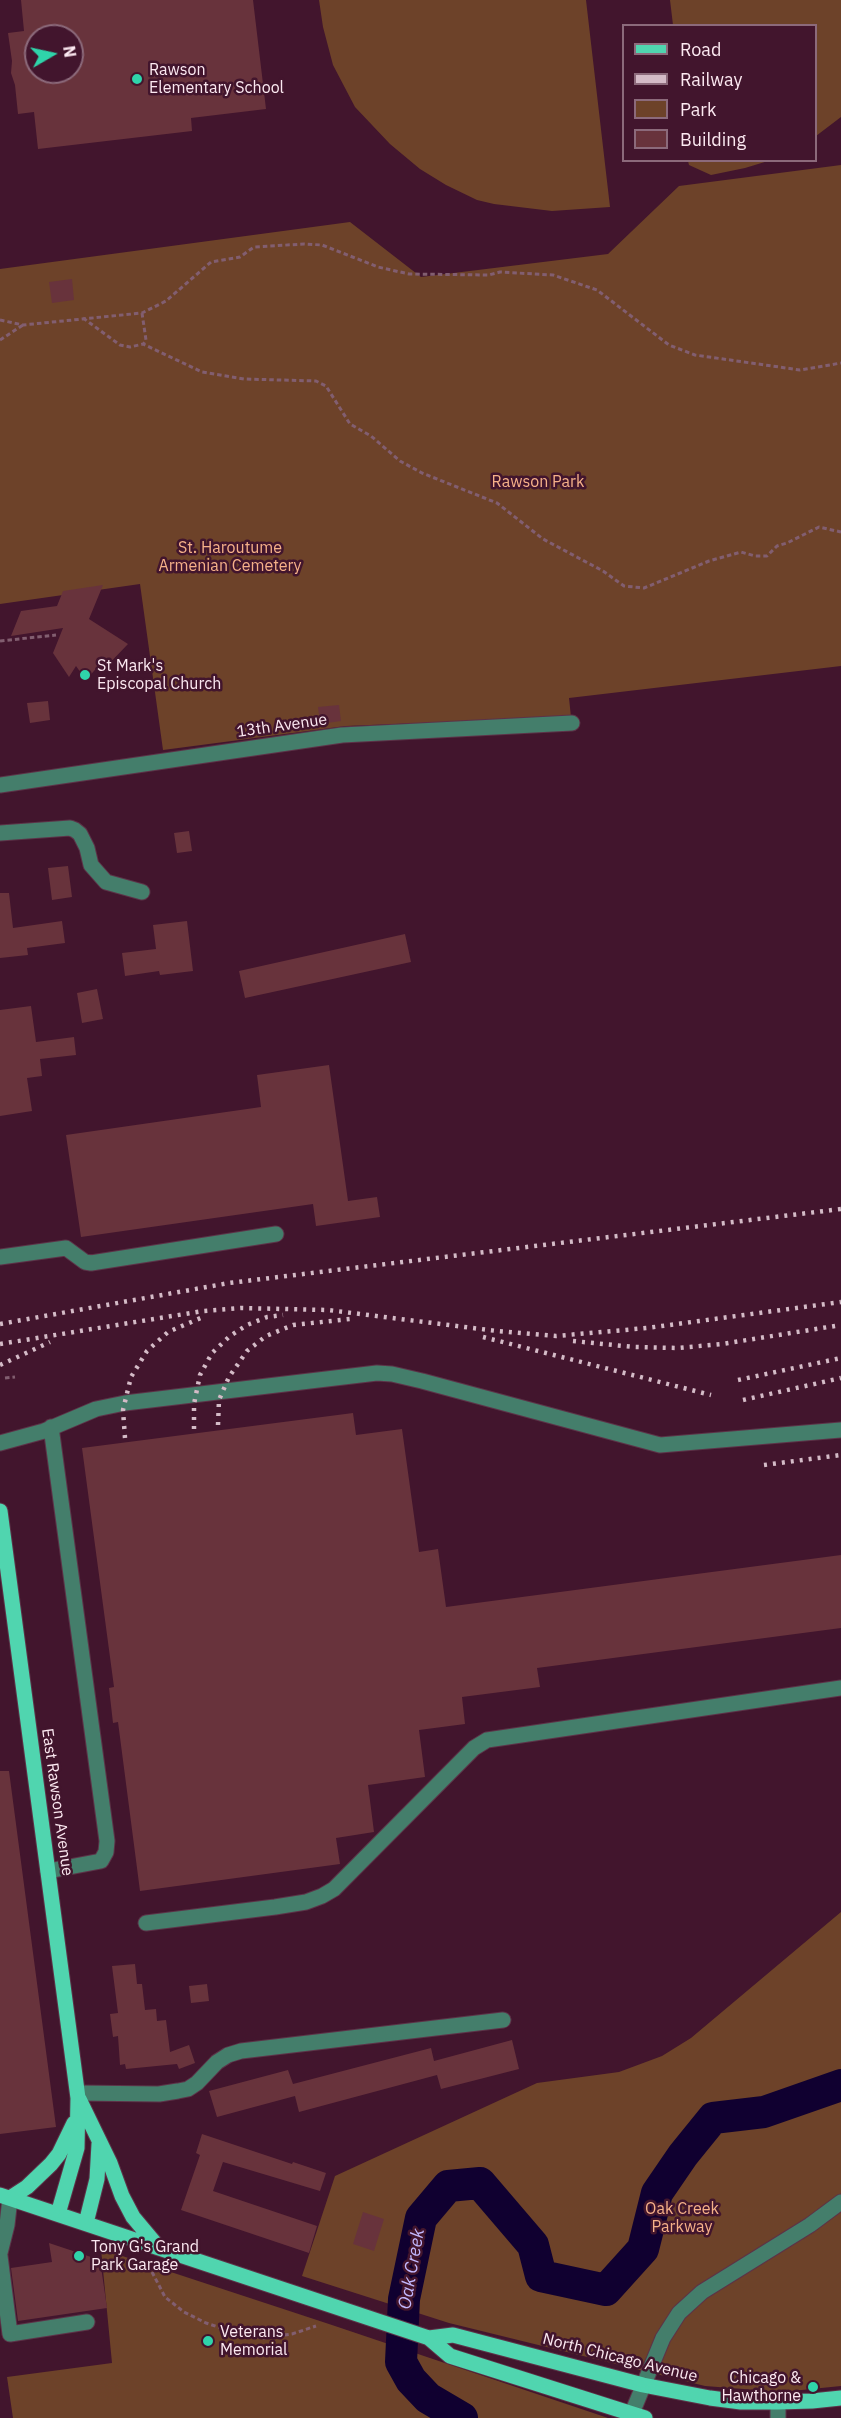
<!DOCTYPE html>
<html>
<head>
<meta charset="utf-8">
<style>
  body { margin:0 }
  #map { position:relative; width:841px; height:2418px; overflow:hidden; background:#42152d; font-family:"IBM Plex Sans",sans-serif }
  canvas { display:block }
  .legend { position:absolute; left:622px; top:24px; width:195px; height:138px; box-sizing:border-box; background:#42152d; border:2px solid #8c6a7b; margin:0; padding:8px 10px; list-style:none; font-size:18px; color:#fce9f1 }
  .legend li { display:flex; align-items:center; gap:12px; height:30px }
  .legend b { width:30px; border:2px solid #8c6a7b }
  .north { position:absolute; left:24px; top:24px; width:60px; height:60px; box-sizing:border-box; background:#42152d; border:2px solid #8c6a7b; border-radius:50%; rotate:81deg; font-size:16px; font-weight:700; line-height:24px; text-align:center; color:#fce9f1 }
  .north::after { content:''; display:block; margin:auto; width:21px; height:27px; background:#2fd4aa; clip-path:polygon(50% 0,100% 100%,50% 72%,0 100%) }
</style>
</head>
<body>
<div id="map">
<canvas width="841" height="2418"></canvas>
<ul class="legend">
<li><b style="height:8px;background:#50d5af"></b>Road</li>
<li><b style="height:8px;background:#d4bbc7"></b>Railway</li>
<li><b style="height:16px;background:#6d4229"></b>Park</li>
<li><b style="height:16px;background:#68333c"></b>Building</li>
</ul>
<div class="north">N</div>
</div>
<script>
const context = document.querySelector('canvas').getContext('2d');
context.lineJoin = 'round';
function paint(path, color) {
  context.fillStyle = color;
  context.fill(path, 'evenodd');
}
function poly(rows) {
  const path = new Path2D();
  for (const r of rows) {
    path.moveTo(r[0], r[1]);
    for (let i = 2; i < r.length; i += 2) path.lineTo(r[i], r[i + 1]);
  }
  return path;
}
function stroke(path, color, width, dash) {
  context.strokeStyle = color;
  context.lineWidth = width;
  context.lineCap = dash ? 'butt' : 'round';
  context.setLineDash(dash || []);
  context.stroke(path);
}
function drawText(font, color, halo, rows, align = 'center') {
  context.font = font + ' "IBM Plex Sans",sans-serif';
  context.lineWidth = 5;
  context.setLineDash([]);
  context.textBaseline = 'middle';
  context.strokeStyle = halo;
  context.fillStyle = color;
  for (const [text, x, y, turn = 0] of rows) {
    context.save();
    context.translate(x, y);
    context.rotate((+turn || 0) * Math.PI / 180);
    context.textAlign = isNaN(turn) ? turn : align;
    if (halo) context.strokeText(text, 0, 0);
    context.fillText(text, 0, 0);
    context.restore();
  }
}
const green = poly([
  [319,0,586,0,610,207,552,211,494,204,477,200,446,185,420,169,390,144,355,107,333,65,323,27],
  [670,0,841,0,841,117,816,136,816,26,673,25],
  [688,161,688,160,768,161,745,168,711,175,689,165],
  [841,165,841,666,569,698,571,717,346,726,163,750,140,584,0,604,0,269,350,222,421,277,608,254,679,186],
  [841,1912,841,2386,782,2392,705,2386,449,2323,302,2276,335,2176,537,2083,619,2072,662,2056,691,2038],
  [101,2249,332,2325,608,2418,13,2418,7,2377,112,2363]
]);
const river = poly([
  [462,2418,428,2398,411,2380,401,2362,404,2299,421,2218,448,2186,480,2183,533,2245,541,2276,606,2290,643,2249,657,2193,683,2155,713,2118,764,2112,841,2085]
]);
const building = poly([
  [21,0,253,0,266,109,191,118,192,131,38,149,34,112,18,114,15,85,11,73,12,61,8,33,24,31],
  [36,36,72,36,72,72,36,72],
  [72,279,74,300,52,303,49,282],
  [103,585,89,619,128,644,104,669,101,663,86,680,76,666,69,677,53,653,63,628,11,636,21,611,57,606,63,591],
  [48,701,50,720,30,723,27,703],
  [339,705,341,721,320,724,318,707],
  [189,831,192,851,177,853,174,833],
  [68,866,72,897,52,900,48,868],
  [0,893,9,893,13,928,62,921,65,943,27,948,28,955,0,958],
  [187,921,193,971,160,975,159,971,125,976,122,953,156,949,153,925],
  [405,934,411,962,245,998,239,971],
  [97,989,103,1019,82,1023,77,993],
  [31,1006,36,1042,74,1037,76,1055,40,1059,42,1076,27,1078,32,1111,0,1116,0,1010],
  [329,1065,348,1201,377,1197,380,1217,316,1226,313,1204,81,1237,66,1135,261,1107,257,1075],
  [353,1413,356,1435,402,1429,419,1552,438,1549,446,1607,841,1555,841,1628,537,1668,540,1687,462,1697,465,1724,419,1730,425,1777,368,1785,374,1832,336,1838,340,1864,140,1891,118,1722,113,1723,109,1688,114,1687,82,1448],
  [0,1771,9,1771,56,2127,0,2134],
  [135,1964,137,1984,142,1984,145,2010,156,2009,157,2021,166,2020,170,2052,189,2045,195,2063,179,2069,177,2064,126,2069,125,2064,120,2065,118,2036,113,2037,110,2014,118,2013,112,1966],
  [207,1984,209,2001,191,2003,189,1986],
  [512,2040,519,2069,441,2089,437,2075,299,2112,295,2096,217,2117,209,2091,288,2070,293,2084,431,2048,434,2061],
  [202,2134,292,2164,293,2162,326,2173,320,2191,223,2162,213,2191,317,2226,309,2253,181,2210,200,2155,196,2153],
  [363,2212,384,2219,374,2251,353,2244],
  [49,2243,100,2260,107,2308,18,2321,11,2268,52,2262]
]);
const path = poly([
  [142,313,146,340,144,343],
  [83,318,120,345,130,347,143,344,202,372,244,379,316,381,326,386,350,424,371,436,400,461,422,473,497,503,543,539,603,571,624,586,644,588,709,561,741,552,755,556,767,556,777,546,787,543,819,527,841,532],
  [0,320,23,325,142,313,166,301,211,262,240,257,254,247,304,244,322,245,378,267,409,274,489,275,500,272,553,275,597,290,669,345,695,355,800,370,841,363],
  [0,340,23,325],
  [0,641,56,635],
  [5,1378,15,1377],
  [152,2272,165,2297,184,2312,206,2323,236,2333,264,2338,292,2334,316,2326]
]);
const minor = poly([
  [0,785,342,735,572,723],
  [0,833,70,828,75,830,80,834,87,848,91,865,106,882,142,892],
  [0,1257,66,1248,85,1262,91,1263,276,1234],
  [0,1443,44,1431,96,1409,125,1403,377,1373,392,1374,422,1381,660,1445,841,1430],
  [48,1871,101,1861,106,1852,107,1841,51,1427],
  [146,1923,275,1907,306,1902,322,1896,334,1889,474,1748,487,1740,841,1688],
  [78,2093,159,2094,178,2091,188,2089,197,2083,217,2062,228,2055,241,2051,503,2020],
  [0,2253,7,2225,10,2198],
  [0,2256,10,2334,87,2322],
  [778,2402,778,2418],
  [630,2418,663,2338,679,2313,702,2292,810,2225,841,2202]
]);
const major = poly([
  [0,1511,78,2098,77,2148,58,2214],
  [79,2099,110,2163,122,2196,133,2217,159,2248],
  [0,2195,429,2338,450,2356,645,2418],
  [10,2198,27,2187,51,2164,59,2154,74,2123],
  [86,2223,97,2179,99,2144],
  [429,2338,453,2335,643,2385,710,2398,741,2402,778,2402,812,2401,841,2398]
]);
const rail = poly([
  [0,1324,229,1283,841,1209],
  [483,1337,711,1395],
  [573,1341,634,1347,678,1348,722,1344,841,1325],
  [0,1344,203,1311,241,1308,328,1310,497,1331,556,1336,647,1328,841,1302],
  [0,1365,50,1342],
  [738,1380,841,1358],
  [743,1400,841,1378],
  [218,1425,219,1400,229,1377,247,1351,266,1336,293,1325,350,1319],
  [194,1429,194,1404,200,1375,212,1353,230,1336,247,1325,267,1317,283,1315],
  [125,1438,123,1410,131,1377,147,1351,168,1332,203,1317],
  [764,1465,841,1455]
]);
const markers = [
  [137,79,6,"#2fd4aa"],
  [85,675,6,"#2fd4aa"],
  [79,2256,6,"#2fd4aa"],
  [208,2341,6,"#2fd4aa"],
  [813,2387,6,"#2fd4aa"]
];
const poiNames = [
  ["Rawson",149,70],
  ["Elementary School",149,88],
  ["St Mark's",97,666],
  ["Episcopal Church",97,684],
  ["Tony G's Grand",91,2247],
  ["Park Garage",91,2265],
  ["Veterans",220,2332],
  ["Memorial",220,2350],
  ["Chicago &",801,2378,"right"],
  ["Hawthorne",801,2396,"right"]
];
const parkNames = [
  ["Rawson Park",538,482],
  ["St. Haroutume",230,548],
  ["Armenian Cemetery",230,566],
  ["Oak Creek",682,2209],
  ["Parkway",682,2227]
];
const streetNames = [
  ["13th Avenue",282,726,-8],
  ["East Rawson Avenue",57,1802,82],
  ["North Chicago Avenue",620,2358,14]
];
const waterNames = [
  ["Oak Creek",412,2269,-80]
];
paint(green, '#6d4229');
stroke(river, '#100030', 32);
paint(building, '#68333c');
stroke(minor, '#5c3348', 17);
stroke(major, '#5c3348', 17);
stroke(path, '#825e70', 3, [4.5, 3]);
stroke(minor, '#447e6b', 15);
stroke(major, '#50d5af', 15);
stroke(rail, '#d4bbc7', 4.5, [3, 6]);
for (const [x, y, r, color] of markers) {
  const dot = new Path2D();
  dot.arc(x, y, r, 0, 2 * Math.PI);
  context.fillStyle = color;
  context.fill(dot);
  stroke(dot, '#42152d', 2);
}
drawText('16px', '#fce9f1', '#42152d', poiNames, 'left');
drawText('16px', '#f6b189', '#42152d', parkNames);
drawText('16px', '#fce9f1', '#42152d', streetNames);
drawText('italic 18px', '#c3b9ff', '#42152d', waterNames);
</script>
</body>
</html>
